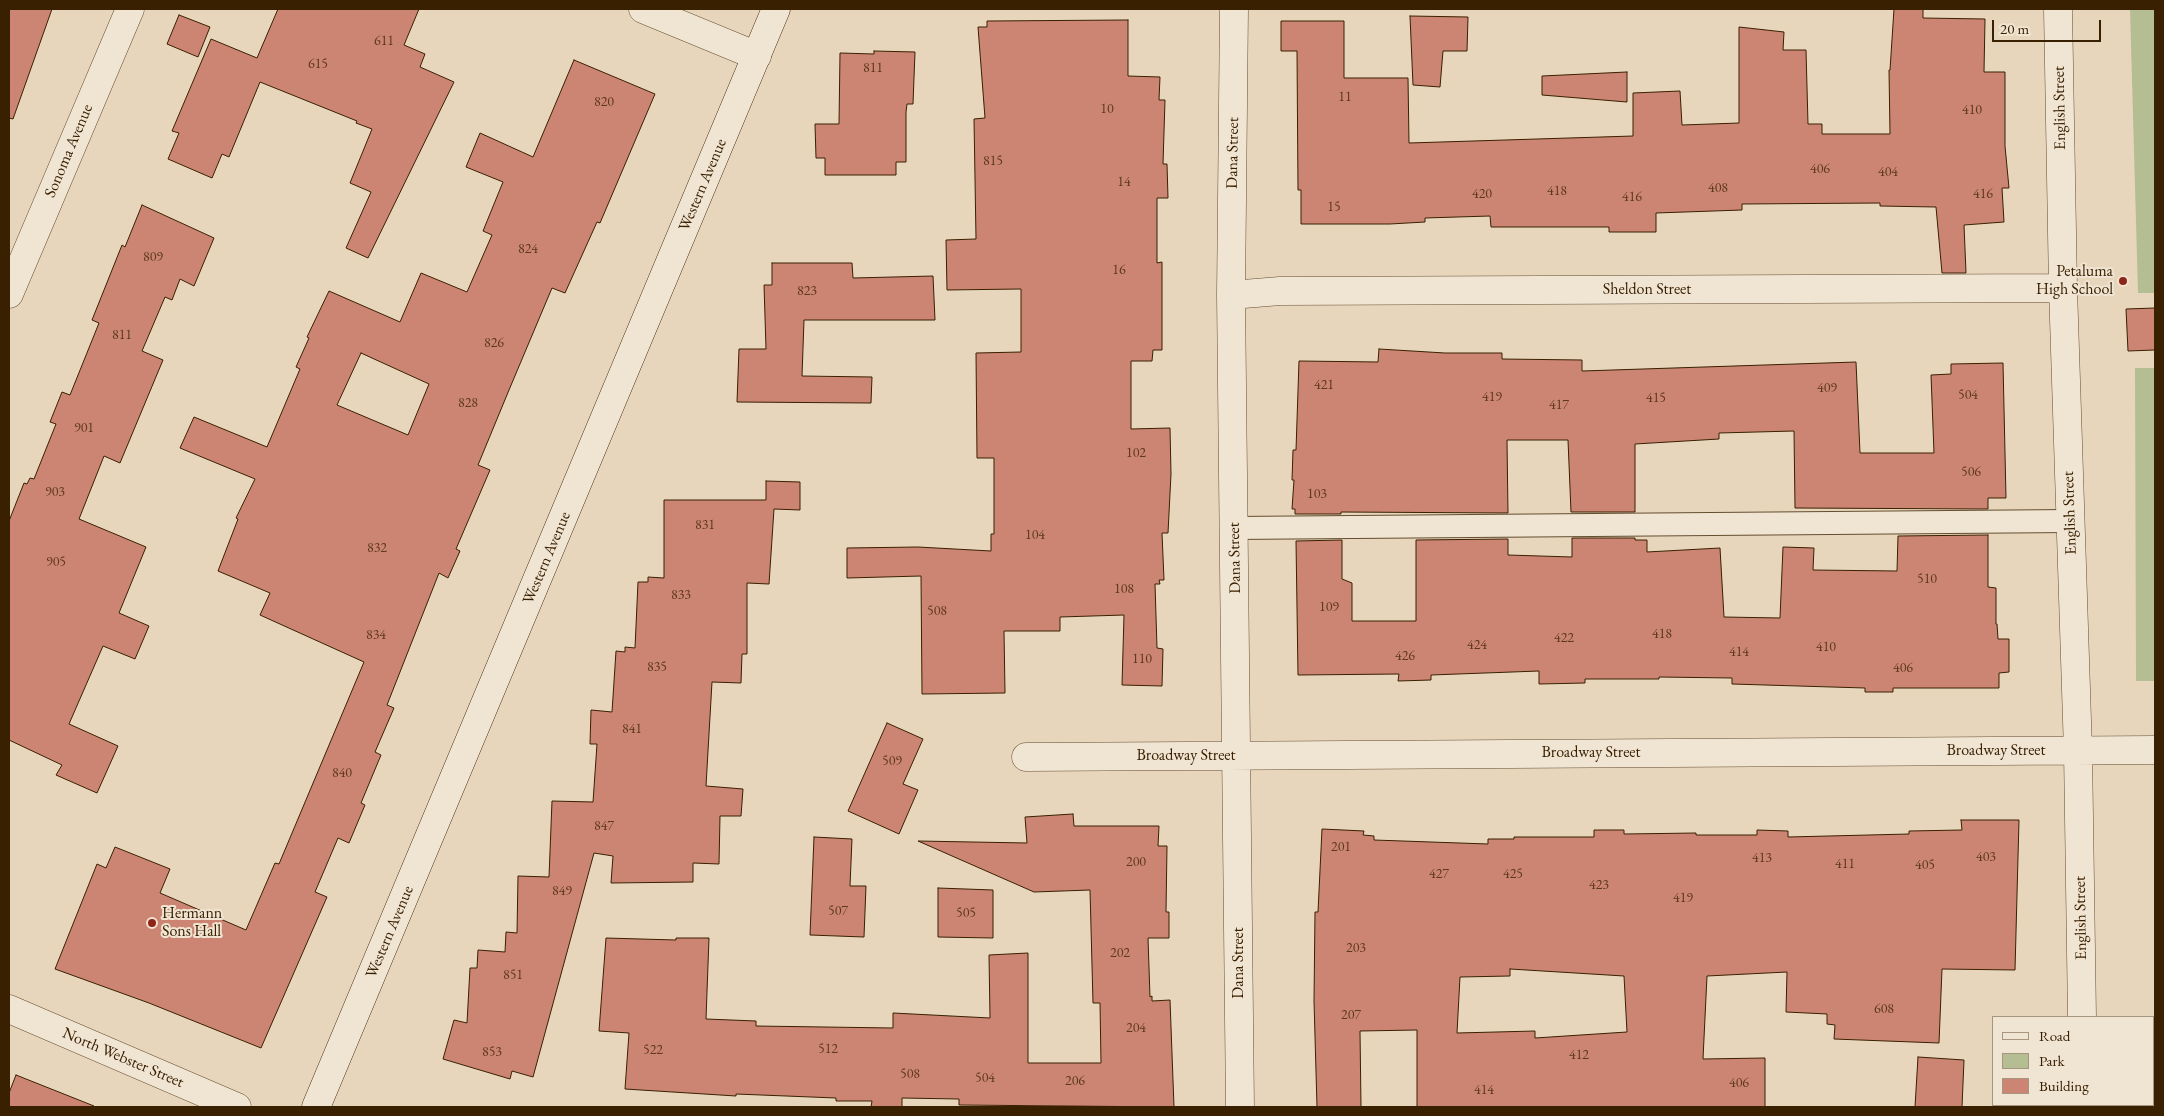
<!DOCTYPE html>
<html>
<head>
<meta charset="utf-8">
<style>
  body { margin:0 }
  #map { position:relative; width:2164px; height:1116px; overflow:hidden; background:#e8d6bc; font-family:"EB Garamond",serif }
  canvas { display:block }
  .frame { position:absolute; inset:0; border:10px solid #382000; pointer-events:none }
  .legend { position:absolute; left:1992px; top:1016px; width:162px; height:90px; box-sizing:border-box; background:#f0e4d3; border:1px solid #a6967f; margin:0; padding:6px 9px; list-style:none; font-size:15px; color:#382000 }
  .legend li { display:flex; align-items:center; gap:10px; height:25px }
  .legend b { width:25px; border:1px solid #a6967f }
  .scale { position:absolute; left:1992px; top:20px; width:109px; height:22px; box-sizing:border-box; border:2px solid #382000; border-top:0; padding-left:6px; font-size:15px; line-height:18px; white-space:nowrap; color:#382000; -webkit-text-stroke:4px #f0e4d3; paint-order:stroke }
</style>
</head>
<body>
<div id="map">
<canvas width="2164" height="1116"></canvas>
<div class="frame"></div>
<ul class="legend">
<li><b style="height:6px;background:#f0e4d3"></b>Road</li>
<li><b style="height:14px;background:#b4be92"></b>Park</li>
<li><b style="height:14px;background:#cc8473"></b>Building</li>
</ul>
<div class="scale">20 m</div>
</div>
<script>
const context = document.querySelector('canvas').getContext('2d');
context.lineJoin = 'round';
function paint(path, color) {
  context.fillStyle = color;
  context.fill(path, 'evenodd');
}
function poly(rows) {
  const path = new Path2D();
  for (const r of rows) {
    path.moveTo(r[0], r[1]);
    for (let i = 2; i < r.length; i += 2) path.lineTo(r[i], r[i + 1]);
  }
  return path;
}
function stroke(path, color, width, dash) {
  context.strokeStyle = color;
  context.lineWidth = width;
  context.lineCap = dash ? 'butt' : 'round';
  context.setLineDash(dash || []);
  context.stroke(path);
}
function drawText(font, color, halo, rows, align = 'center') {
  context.font = font + ' "EB Garamond",serif';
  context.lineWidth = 4;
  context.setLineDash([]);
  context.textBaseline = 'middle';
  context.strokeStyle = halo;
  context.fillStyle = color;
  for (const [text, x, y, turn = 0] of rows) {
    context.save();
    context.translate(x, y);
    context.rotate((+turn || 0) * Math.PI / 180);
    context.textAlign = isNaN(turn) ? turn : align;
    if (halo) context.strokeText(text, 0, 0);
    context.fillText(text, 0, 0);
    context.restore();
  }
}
const green = poly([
  [2130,9,2155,9,2155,293,2138,293],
  [2135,368,2155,368,2155,681,2136,681]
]);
const building = poly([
  [9,9,52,9,13,119,9,118,9,9],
  [278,9,419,9,404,45,425,54,420,67,454,82,368,258,346,248,371,192,350,183,372,129,356,123,357,121,260,82,229,157,222,154,212,178,168,159,179,133,172,131,211,39,257,58,278,9],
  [1894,9,1923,9,1923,18,1985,19,1984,72,2005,72,2005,146,2009,188,2002,188,2004,222,1964,225,1966,273,1942,273,1936,207,1880,206,1880,203,1742,204,1742,210,1656,213,1656,232,1609,232,1609,227,1491,227,1490,216,1425,218,1425,222,1390,224,1301,224,1301,190,1298,190,1297,51,1281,51,1281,21,1344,21,1344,78,1408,78,1409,143,1633,136,1633,93,1680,91,1682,125,1739,123,1739,27,1784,32,1783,50,1806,50,1808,124,1822,124,1822,134,1890,134,1889,70,1890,70,1894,9],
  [179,15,210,27,198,57,167,44,179,15],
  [1410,16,1468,17,1467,51,1443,51,1440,87,1413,85,1410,16],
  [1128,20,1128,76,1160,77,1159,100,1165,100,1163,164,1167,164,1168,198,1157,198,1157,263,1162,262,1162,350,1153,350,1152,361,1131,361,1131,429,1170,428,1171,474,1168,533,1162,533,1164,580,1159,580,1160,584,1155,584,1157,648,1163,649,1162,686,1122,685,1124,615,1060,617,1060,631,1004,631,1005,693,922,694,921,576,847,578,847,548,918,547,991,551,991,534,994,534,994,458,977,458,976,353,1021,352,1021,289,947,290,946,240,976,239,974,119,985,118,978,27,987,27,987,21,1128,20],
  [874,51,915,52,913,104,907,104,906,112,906,162,896,162,896,175,825,175,825,158,816,158,815,124,839,124,840,53,874,54,874,51],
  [574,60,655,94,600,223,597,222,565,293,552,288,509,390,478,465,490,470,456,549,460,551,448,578,439,573,387,705,394,708,375,752,381,755,361,803,365,805,349,843,338,838,315,892,327,897,261,1048,149,1003,55,969,97,864,106,868,115,847,170,869,160,893,246,930,275,863,279,864,364,662,260,615,270,593,218,571,238,519,236,518,255,479,180,448,194,417,267,447,300,369,296,367,309,338,307,337,329,291,400,322,421,273,467,292,492,235,483,231,503,182,466,167,480,133,533,157,574,60],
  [361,353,429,384,408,435,337,405,361,353],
  [1627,72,1627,102,1542,95,1542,76,1627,72],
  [142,205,214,238,194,286,180,279,172,300,165,297,142,351,163,360,120,463,104,456,79,519,146,547,119,613,149,626,135,659,103,646,69,724,118,746,97,793,56,775,62,765,9,740,9,521,24,483,27,484,30,478,34,479,56,424,50,422,62,392,70,395,99,323,92,320,122,245,125,247,142,205],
  [772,263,852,263,853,278,933,276,935,320,804,320,802,376,872,377,871,403,737,402,739,349,766,349,764,285,772,285,772,263],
  [2155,308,2155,350,2128,351,2126,309,2155,308],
  [1379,349,1445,353,1502,353,1502,359,1582,360,1582,371,1856,362,1860,453,1934,453,1931,375,1951,374,1951,364,2003,363,2006,498,1988,498,1988,509,1795,508,1794,431,1719,433,1719,439,1635,444,1635,512,1571,512,1568,440,1507,440,1508,513,1341,512,1341,514,1295,514,1295,509,1292,509,1294,480,1292,480,1293,450,1296,450,1299,361,1378,362,1379,349],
  [766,481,800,482,800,510,774,509,769,584,747,583,747,654,742,654,741,683,712,682,706,786,743,789,741,816,720,816,719,864,693,863,693,882,611,883,613,856,594,853,533,1077,512,1071,510,1079,443,1059,454,1020,467,1023,470,968,477,968,478,950,505,952,506,932,517,933,518,876,549,877,552,801,593,802,597,744,590,744,591,710,612,712,616,651,625,652,625,647,635,648,638,582,648,582,648,577,664,578,664,500,766,500,766,481],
  [1988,535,1988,587,1996,588,1996,624,1997,624,1998,639,2009,639,2009,672,1999,673,1999,688,1893,688,1893,692,1865,692,1865,688,1732,684,1732,678,1659,677,1659,679,1585,679,1585,683,1539,684,1539,671,1431,675,1431,680,1398,681,1399,674,1298,675,1296,541,1342,540,1342,579,1352,583,1352,621,1416,621,1416,540,1508,539,1508,555,1572,557,1572,538,1635,538,1635,540,1647,540,1647,552,1720,548,1724,617,1780,618,1783,547,1814,548,1813,570,1897,571,1898,536,1988,535],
  [887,723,923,739,903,784,918,790,899,834,848,811,887,723],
  [1073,814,1074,826,1159,826,1158,846,1167,846,1166,912,1169,912,1169,938,1148,938,1150,997,1152,996,1152,1001,1170,1000,1174,1107,959,1105,959,1099,902,1098,902,1107,871,1107,872,1101,836,1101,836,1098,736,1094,736,1096,625,1089,629,1033,599,1031,606,938,676,940,676,938,709,938,706,1019,756,1021,756,1026,893,1028,893,1013,990,1018,989,955,1028,953,1028,1063,1101,1063,1100,1003,1093,1003,1090,890,1034,892,918,841,1027,843,1025,817,1073,814],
  [1961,820,2019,820,2015,970,1942,969,1939,1043,1834,1039,1835,1025,1827,1024,1827,1014,1786,1012,1787,972,1707,976,1703,1059,1765,1058,1765,1107,1417,1107,1417,1030,1360,1031,1361,1107,1317,1107,1314,1001,1315,912,1318,912,1322,829,1364,831,1363,835,1374,836,1374,840,1488,844,1488,839,1514,839,1514,837,1594,837,1594,830,1624,830,1624,834,1696,833,1696,835,1757,835,1757,830,1788,831,1788,837,1909,834,1909,831,1962,830,1961,820],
  [1510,969,1624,976,1627,1032,1535,1038,1535,1031,1457,1033,1460,977,1510,976,1510,969],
  [814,837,852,839,850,886,866,886,864,937,810,935,814,837],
  [938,888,993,890,993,938,938,937,938,888],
  [1918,1057,1964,1060,1962,1107,1915,1107,1918,1057],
  [16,1075,94,1106,93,1107,9,1107,9,1093,16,1075]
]);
const lane = poly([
  [1234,528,2070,521]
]);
const street = poly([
  [643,9,757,56],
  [1234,9,1231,295,1240,1107],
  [2058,9,2063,288,2078,751,2082,1017],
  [9,294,130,9],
  [1231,295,1280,291,2063,288],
  [1026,757,2155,750],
  [9,1009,237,1107],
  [2084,1105,2084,1107]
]);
const secondary = poly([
  [316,1107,776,9]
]);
const markers = [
  [2123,281,5,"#8f2418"],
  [152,923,5,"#8f2418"]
];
const numberNames = [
  ["611",384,41],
  ["615",318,64],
  ["811",873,68],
  ["11",1345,97],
  ["820",604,102],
  ["10",1107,109],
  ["410",1972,110],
  ["815",993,161],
  ["406",1820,169],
  ["404",1888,172],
  ["14",1124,182],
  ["408",1718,188],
  ["418",1557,191],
  ["420",1482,194],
  ["416",1983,194],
  ["416",1632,197],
  ["15",1334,207],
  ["824",528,249],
  ["809",153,257],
  ["16",1119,270],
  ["823",807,291],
  ["811",122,335],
  ["826",494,343],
  ["421",1324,385],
  ["409",1827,388],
  ["504",1968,395],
  ["419",1492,397],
  ["415",1656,398],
  ["828",468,403],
  ["417",1559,405],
  ["901",84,428],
  ["102",1136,453],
  ["506",1971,472],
  ["903",55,492],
  ["103",1317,494],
  ["831",705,525],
  ["104",1035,535],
  ["832",377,548],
  ["905",56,562],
  ["510",1927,579],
  ["108",1124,589],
  ["833",681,595],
  ["109",1329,607],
  ["508",937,611],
  ["418",1662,634],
  ["834",376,635],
  ["422",1564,638],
  ["424",1477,645],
  ["410",1826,647],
  ["414",1739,652],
  ["426",1405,656],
  ["110",1142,659],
  ["835",657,667],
  ["406",1903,668],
  ["841",632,729],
  ["509",892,761],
  ["840",342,773],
  ["847",604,826],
  ["201",1341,847],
  ["403",1986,857],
  ["413",1762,858],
  ["200",1136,862],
  ["411",1845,864],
  ["405",1925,865],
  ["427",1439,874],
  ["425",1513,874],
  ["423",1599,885],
  ["849",562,891],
  ["419",1683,898],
  ["507",838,911],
  ["505",966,913],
  ["203",1356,948],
  ["202",1120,953],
  ["851",513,975],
  ["608",1884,1009],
  ["207",1351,1015],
  ["204",1136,1028],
  ["512",828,1049],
  ["522",653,1050],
  ["853",492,1052],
  ["412",1579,1055],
  ["508",910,1074],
  ["504",985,1078],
  ["206",1075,1081],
  ["406",1739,1083],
  ["414",1484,1090]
];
const streetNames = [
  ["English Street",2060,108,-91],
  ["Sonoma Avenue",69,151,-67],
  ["Dana Street",1233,153,-89],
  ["Western Avenue",703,185,-67],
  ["Sheldon Street",1647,290],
  ["English Street",2070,513,-92],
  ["Western Avenue",547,558,-67],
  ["Dana Street",1235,558,-91],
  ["Broadway Street",1996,751],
  ["Broadway Street",1591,753],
  ["Broadway Street",1186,756],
  ["English Street",2081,918,-91],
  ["Western Avenue",390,932,-67],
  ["Dana Street",1239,963,-90],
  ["North Webster Street",123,1058,23]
];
const poiNames = [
  ["Petaluma",2113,272],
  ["High School",2113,290],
  ["Hermann",162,914,"left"],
  ["Sons Hall",162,932,"left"]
];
paint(green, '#b4be92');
paint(building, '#cc8473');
stroke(building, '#382000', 1);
stroke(lane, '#644e2f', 24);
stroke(street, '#644e2f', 29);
stroke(secondary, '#382000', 29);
stroke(lane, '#f0e4d3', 22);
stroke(street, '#f0e4d3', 28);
stroke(secondary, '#f0e4d3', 28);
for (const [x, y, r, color] of markers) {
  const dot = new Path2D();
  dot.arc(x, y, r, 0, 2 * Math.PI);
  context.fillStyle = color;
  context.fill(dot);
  stroke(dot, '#f0e4d3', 2);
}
drawText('14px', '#5d391d', null, numberNames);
drawText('16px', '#382000', '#f0e4d3', streetNames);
drawText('16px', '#382000', '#f0e4d3', poiNames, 'right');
</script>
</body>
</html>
